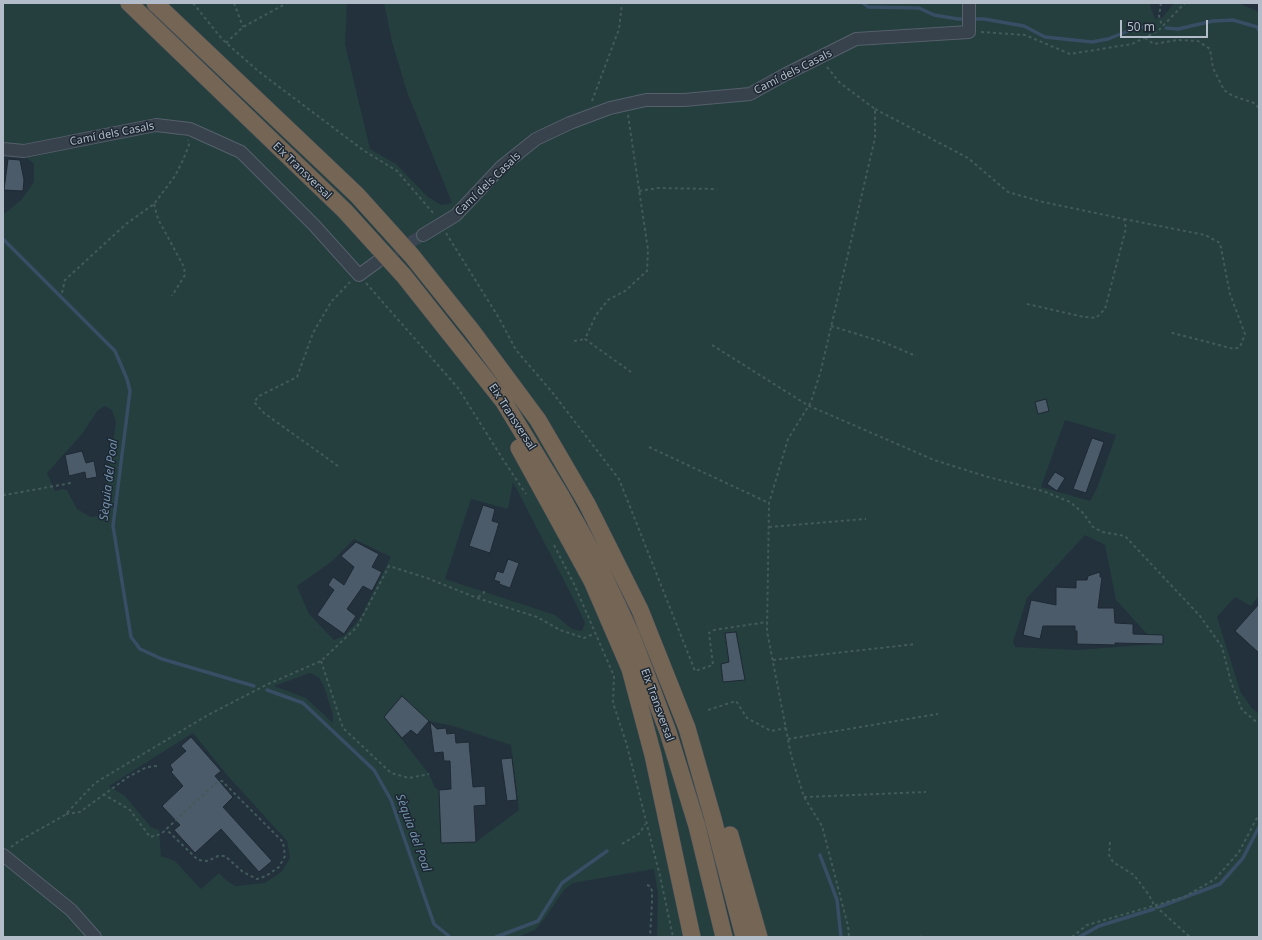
<!DOCTYPE html>
<html>
<head>
<meta charset="utf-8">
<style>
  body { margin:0 }
  #map { position:relative; width:1262px; height:940px; overflow:hidden; background:#23313d; font-family:"Noto Sans",sans-serif }
  canvas { display:block }
  .frame { position:absolute; inset:0; border:4px solid #b3bdc9; pointer-events:none }
  .scale { position:absolute; left:1120px; top:20px; width:88px; height:18px; box-sizing:border-box; border:2px solid #b3bdc9; border-top:0; padding-left:5px; font-size:12px; line-height:14px; white-space:nowrap; color:#b3bdc9; -webkit-text-stroke:3px #1c2732; paint-order:stroke }
</style>
</head>
<body>
<div id="map">
<canvas width="1262" height="940"></canvas>
<div class="frame"></div>
<div class="scale">50 m</div>
</div>
<script>
const context = document.querySelector('canvas').getContext('2d');
context.lineJoin = 'round';
function paint(path, color) {
  context.fillStyle = color;
  context.fill(path, 'evenodd');
}
function poly(rows) {
  const path = new Path2D();
  for (const r of rows) {
    path.moveTo(r[0], r[1]);
    for (let i = 2; i < r.length; i += 2) path.lineTo(r[i], r[i + 1]);
  }
  return path;
}
function stroke(path, color, width, dash) {
  context.strokeStyle = color;
  context.lineWidth = width;
  context.lineCap = dash ? 'butt' : 'round';
  context.setLineDash(dash || []);
  context.stroke(path);
}
function drawText(font, color, halo, rows, align = 'center') {
  context.font = font + ' "Noto Sans",sans-serif';
  context.lineWidth = 3;
  context.setLineDash([]);
  context.textBaseline = 'middle';
  context.strokeStyle = halo;
  context.fillStyle = color;
  for (const [text, x, y, turn = 0] of rows) {
    context.save();
    context.translate(x, y);
    context.rotate((+turn || 0) * Math.PI / 180);
    context.textAlign = isNaN(turn) ? turn : align;
    if (halo) context.strokeText(text, 0, 0);
    context.fillText(text, 0, 0);
    context.restore();
  }
}
const green = poly([
  [3,3,347,3,345,44,370,149,396,164,428,197,441,205,452,203,407,92,392,42,384,3,1151,3,1150,6,1155,19,1162,18,1174,3,1239,3,1259,12,1259,596,1251,606,1235,597,1217,617,1241,693,1252,708,1259,714,1259,937,657,937,658,893,654,869,573,883,564,890,545,918,535,930,518,937,3,937,3,215,22,199,34,182,34,164,27,158,3,155],
  [105,406,112,410,116,422,104,504,99,516,91,517,77,509,67,490,63,489,55,491,47,473,82,434,98,410],
  [1065,420,1116,435,1097,488,1090,501,1041,487],
  [513,482,575,602,585,623,582,631,572,629,555,615,445,579,471,499,508,509],
  [1085,535,1105,545,1116,600,1156,644,1077,650,1015,647,1013,642,1027,598],
  [354,539,391,557,359,620,344,636,334,640,309,614,297,586,331,562],
  [310,673,319,678,324,687,333,714,333,723,306,698,274,686],
  [402,697,429,721,453,726,511,745,519,810,476,842,441,843,439,790,435,788,429,774,384,717],
  [193,733,227,775,287,841,290,858,282,871,265,883,235,886,226,880,219,873,201,889,175,861,161,856,159,830,151,827,125,796,109,786]
]);
const stream = poly([
  [863,3,868,7,919,8,934,15,958,19,984,19,1024,26,1045,37,1092,42,1108,39,1138,27,1152,27],
  [1166,28,1178,29,1213,21,1233,20,1257,27,1259,30],
  [3,239,115,351,127,379,130,391,113,526,131,637,140,649,162,659,254,686],
  [267,690,303,703,374,770,391,800,434,924,450,937],
  [820,855,837,900,841,937],
  [1159,907,1220,884,1243,858,1259,827],
  [496,937,538,921,562,883,607,851],
  [1079,937,1099,926,1154,909]
]);
const building = poly([
  [8,159,20,160,24,180,23,191,4,190,8,159],
  [1046,399,1049,411,1038,414,1035,402,1046,399],
  [1092,438,1104,442,1086,493,1073,489,1092,438],
  [82,451,86,463,94,461,97,477,86,479,85,472,69,476,65,455,82,451],
  [1055,472,1065,478,1057,491,1047,484,1055,472],
  [483,505,495,509,492,521,499,523,490,553,469,546,483,505],
  [356,542,379,554,372,567,382,572,372,591,363,586,347,609,356,616,344,634,317,615,334,590,328,585,333,577,344,585,354,567,341,556,356,542],
  [508,559,519,563,510,588,499,584,500,582,494,580,497,571,503,573,508,559],
  [1100,572,1100,577,1102,577,1098,608,1114,608,1115,623,1133,624,1133,634,1163,635,1163,644,1115,643,1115,645,1077,644,1077,631,1075,631,1075,626,1043,626,1040,639,1023,635,1031,600,1056,605,1056,587,1076,588,1076,580,1087,580,1088,576,1100,572],
  [1259,604,1259,653,1235,631,1259,604],
  [736,632,745,680,723,682,721,664,729,662,725,633,736,632],
  [402,696,429,721,417,735,411,730,402,738,384,717,402,696],
  [430,722,437,729,446,728,447,734,455,733,456,743,469,742,473,787,485,786,486,805,474,806,476,842,441,843,439,790,451,789,450,761,444,761,443,752,434,753,430,722],
  [191,737,221,771,215,776,233,797,223,807,272,861,259,872,221,829,195,853,174,830,180,825,162,806,183,786,171,772,173,770,170,765,186,751,181,746,191,737],
  [512,758,517,800,507,801,501,759,512,758]
]);
const minorTunnel = poly([
  [379,260,423,235]
]);
const path = poly([
  [193,3,222,39,258,71,363,150,397,171,434,214],
  [234,3,243,27],
  [1161,3,1159,16,1162,26],
  [981,32,1025,35,1070,54,1132,44,1158,31,1185,3],
  [1145,38,1154,44,1178,40,1198,41,1210,49,1213,68,1224,90,1233,96,1254,103,1259,108],
  [226,43,243,27,287,3],
  [827,67,840,83,875,109,875,138,821,370,811,402,788,439,769,503,767,631,791,755,804,797,822,826,848,926,849,937],
  [592,101,619,29,622,3],
  [875,109,968,158,1008,192,1043,202,1124,219,1126,228,1105,309,1096,318,1084,317,1027,304],
  [628,115,648,250,647,271,625,291,608,300,596,315,585,339,631,372],
  [639,191,658,188,717,189],
  [154,204,158,219,184,267,185,275,172,296],
  [1124,219,1205,235,1220,243,1230,294,1245,334,1240,347,1234,349,1169,332],
  [446,233,499,318,516,350,552,392,619,479,695,671,713,665,709,633,714,630,767,622],
  [366,283,458,388,504,461,526,494],
  [62,293,65,280,126,224,154,204,175,176,183,160,189,145,188,140],
  [831,326,883,342,916,356],
  [574,341,585,339],
  [712,345,809,406,821,411,934,460,988,477,1043,491,1070,502,1083,513,1093,527,1102,532,1125,536,1200,616,1222,647,1231,682,1242,710,1259,724],
  [649,447,769,503],
  [338,466,264,413,254,402,259,396,297,377,313,333,331,302,350,282],
  [3,494,5,495,71,483],
  [769,527,866,519],
  [554,545,574,584,614,676,613,703,626,742,660,876,673,937],
  [478,597,483,594,486,589],
  [773,660,916,644],
  [321,661,343,728,391,773,409,778,429,774],
  [708,710,736,701,747,718,771,731,786,728],
  [788,739,938,714],
  [103,794,130,810,150,837,161,834,216,783,222,781,283,842,285,856,279,867,266,876,257,879,243,872,225,856,218,856,208,861,198,860,166,829],
  [804,797,926,792],
  [66,814,80,812,128,777,147,767,158,766],
  [1110,842,1109,855,1113,862,1134,875,1149,895,1154,905,1190,937],
  [622,844,640,833,645,824],
  [11,847,19,841,65,815,95,783,208,715,266,685,321,661,357,627,389,566,427,578,477,598,537,617,560,630,584,638,596,633],
  [647,885,650,886,652,891,652,902,650,937],
  [921,937,922,936],
  [1072,937,1087,925,1184,897,1215,879,1239,852,1259,814]
]);
const minor = poly([
  [3,149,24,151,156,125,190,129,241,152,314,225,359,275,377,262],
  [423,235,456,215,501,167,536,139,570,123,610,108,646,100,684,100,750,94,786,74,856,39,969,32,969,3],
  [3,855,71,910,95,937]
]);
const highway = poly([
  [129,3,345,211,404,276,504,402,561,496,596,559,631,634,668,732,697,826,724,937],
  [155,3,357,195,412,256,472,331,538,420,587,504,640,610,687,728,712,815,744,937],
  [519,448,592,581,630,669,653,755,692,937],
  [730,835,759,937]
]);
const streetNames = [
  ["Camí dels Casals",793,72,-27],
  ["Camí dels Casals",112,134,-11],
  ["Eix Transversal",302,171,44],
  ["Camí dels Casals",488,184,-44],
  ["Eix Transversal",512,417,57],
  ["Eix Transversal",657,705,70]
];
const waterNames = [
  ["Sèquia del Poal",109,480,-83],
  ["Sèquia del Poal",413,833,70]
];
paint(green, '#253e3e');
stroke(stream, '#374e64', 3.5);
paint(building, '#4c5b69');
stroke(building, '#1e2934', 1);
stroke(minorTunnel, '#394652', 12, [12, 6]);
stroke(minor, '#55606b', 14);
stroke(highway, '#424d58', 18);
stroke(path, '#435a5b', 2, [3, 3]);
stroke(minor, '#37424d', 12);
stroke(highway, '#746554', 17);
drawText('11px', '#b3bdc9', '#1c2732', streetNames);
drawText('italic 12px', '#7391ac', '#1c2732', waterNames);
</script>
</body>
</html>
